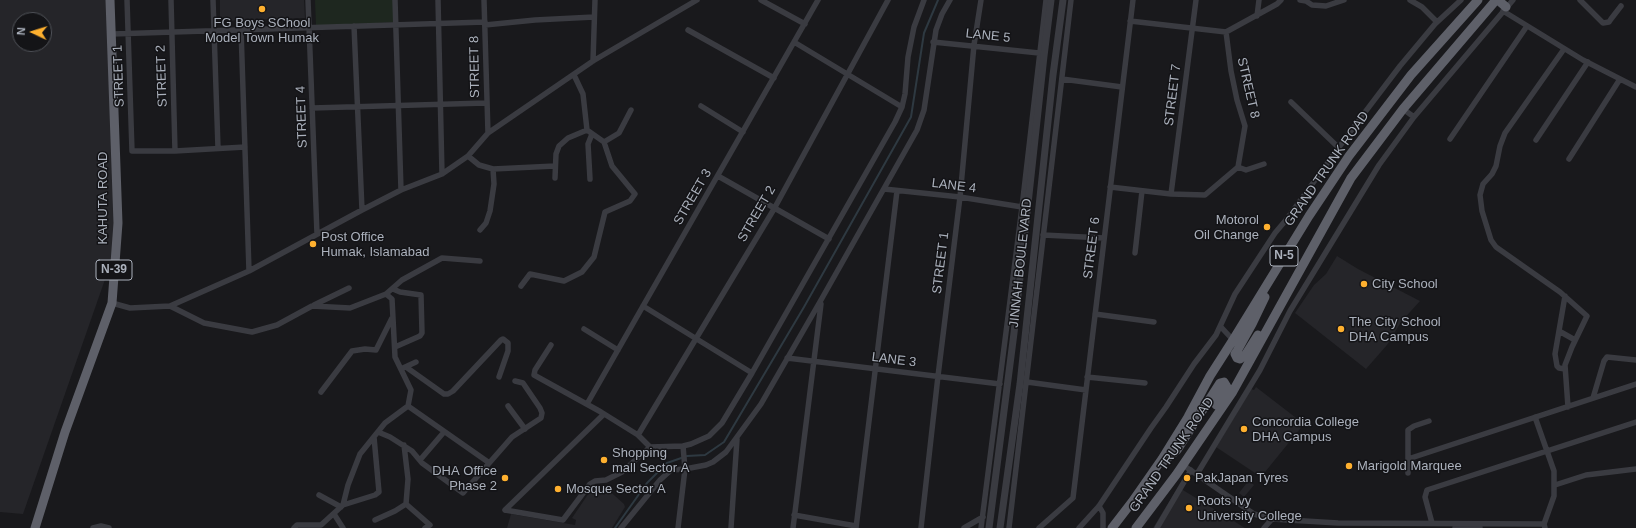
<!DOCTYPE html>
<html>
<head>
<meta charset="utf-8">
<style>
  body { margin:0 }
  #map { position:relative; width:1636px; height:528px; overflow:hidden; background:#19191c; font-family:Arial,sans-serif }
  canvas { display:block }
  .north { position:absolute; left:12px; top:12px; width:40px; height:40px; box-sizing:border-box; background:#141417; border:1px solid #505359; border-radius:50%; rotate:274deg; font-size:11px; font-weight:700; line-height:16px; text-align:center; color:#abb1bc }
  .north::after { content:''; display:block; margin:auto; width:14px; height:18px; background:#feb02f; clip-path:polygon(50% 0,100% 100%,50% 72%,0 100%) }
</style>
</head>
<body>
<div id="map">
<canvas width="1636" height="528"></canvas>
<div class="north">N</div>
</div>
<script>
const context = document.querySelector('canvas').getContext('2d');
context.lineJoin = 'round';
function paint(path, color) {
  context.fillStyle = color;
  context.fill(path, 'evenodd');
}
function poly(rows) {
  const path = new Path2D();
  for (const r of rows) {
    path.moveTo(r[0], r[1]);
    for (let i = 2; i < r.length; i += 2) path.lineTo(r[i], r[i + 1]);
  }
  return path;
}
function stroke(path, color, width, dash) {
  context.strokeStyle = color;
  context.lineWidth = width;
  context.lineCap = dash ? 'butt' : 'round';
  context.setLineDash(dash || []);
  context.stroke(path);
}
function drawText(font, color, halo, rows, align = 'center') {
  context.font = font + ' Arial,sans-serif';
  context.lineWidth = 3;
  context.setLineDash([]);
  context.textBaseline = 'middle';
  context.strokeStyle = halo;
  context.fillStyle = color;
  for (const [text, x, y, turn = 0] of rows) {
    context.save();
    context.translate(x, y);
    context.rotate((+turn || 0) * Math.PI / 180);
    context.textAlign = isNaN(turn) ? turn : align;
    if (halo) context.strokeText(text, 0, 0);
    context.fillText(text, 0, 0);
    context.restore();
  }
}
const built = poly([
  [0,0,109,0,116,248,23,514,0,512],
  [20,20,44,20,44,44,20,44],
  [220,0,304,0,305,18,220,21],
  [1337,256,1358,269,1420,301,1401,322,1387,345,1366,369,1295,313,1314,285,1326,274],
  [1256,387,1304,424,1261,477,1216,447,1251,389,1254,390],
  [1249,480,1254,485,1244,497,1239,493],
  [599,486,605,487,624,504,625,507,612,528,507,528,511,514,575,525,576,520,572,518,593,487],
  [1178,487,1245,528,1153,528]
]);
const green = poly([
  [315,0,396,0,397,22,316,26]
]);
const stream = poly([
  [615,528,647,483,667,463,687,456,705,455,724,442,804,307,911,117,924,33,938,0]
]);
const minor = poly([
  [127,0,132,151,175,151,245,147],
  [171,0,175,151],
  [213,0,218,148],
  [308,0,317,234],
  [395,0,401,190],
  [438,0,442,174],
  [484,0,488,133],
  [761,0,805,24],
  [1300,0,1306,1,1312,5,1326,6,1344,0],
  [1410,0,1422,7,1437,22],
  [1580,0,1603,23,1609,22,1611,19,1621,6],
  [1503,11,1583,60,1636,87],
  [1257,16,1259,0],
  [485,25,535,20,594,17],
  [354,26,362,210],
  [241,29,249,271],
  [688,30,774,78],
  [1226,32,1277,4,1281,0],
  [112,34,485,22],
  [794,42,902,107],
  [933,42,1039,53],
  [1564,49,1505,133,1500,146,1496,166,1492,174,1483,184,1480,195,1482,211,1491,240,1496,247,1560,292,1587,316,1572,347,1565,365,1568,407],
  [593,61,595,0],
  [1062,79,1122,87],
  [1291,102,1339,148],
  [701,106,743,132],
  [312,108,486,103],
  [1403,109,1414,117],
  [1450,139,1527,26],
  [1536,140,1588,62],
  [604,142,619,133,631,110],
  [468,156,479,165,493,169,555,166],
  [1569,159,1620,79],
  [1238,167,1246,170,1264,164],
  [718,176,829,239],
  [555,178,556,154,559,146,568,138,587,130],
  [590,179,588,144,592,134],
  [1110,187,1171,194,1205,195,1238,167,1245,126,1237,100,1231,71,1226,32,1130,21],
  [884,189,960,197,1022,207],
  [1171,194,1196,0],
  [480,230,486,223,490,211,494,184,493,169],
  [1043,235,1104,238],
  [1135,253,1142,191],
  [521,286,530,274,564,281,582,272,594,257,605,212,630,201,635,194,612,166,604,142,587,130,583,94,574,75],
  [393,289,400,292,421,295,422,333,420,336,395,347],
  [386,294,402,280,442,258,480,261],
  [1565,296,1555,354,1557,366,1559,368,1565,369],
  [112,303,130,308,170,306,249,271,362,210,401,190,442,174,468,156,488,133,593,61,697,0],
  [314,305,349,288],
  [170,306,204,323,252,332,277,325,312,306,350,308,386,294,392,299,395,357,411,390,408,406,488,462],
  [643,306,752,373],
  [1095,314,1154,322],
  [1221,327,1233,340],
  [584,329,618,350],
  [1559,331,1575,340],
  [551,345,535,370,534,375,601,412,638,435,650,447],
  [787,358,1000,384],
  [406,367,444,394,448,394,453,391,501,340,503,339,508,343,508,351,499,377],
  [403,368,416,362],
  [1087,377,1145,383],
  [1027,382,1086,390],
  [321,392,352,351,365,349,376,350,392,318],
  [1593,398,1604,361,1607,357,1636,360],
  [587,404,818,0],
  [508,406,525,429],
  [1535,417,1554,471,1554,496,1544,524,1545,528],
  [378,432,390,437,412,451,422,463,463,493,512,437,541,418,542,413,540,408,523,383,515,381],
  [638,435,774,209,888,0],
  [1408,459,1636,384],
  [420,460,444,432],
  [1183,465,1254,514,1272,519,1338,523,1544,524],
  [1408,473,1408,430,1414,426,1429,421],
  [1197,474,1260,370,1290,311,1379,165,1414,117,1513,0],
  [1555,485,1586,475,1636,469],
  [319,495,341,507],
  [406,504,430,525,425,528],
  [343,505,375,495,379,492,374,437],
  [1099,506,1103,513,1103,528],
  [505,510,563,520,590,484,595,481,606,480,622,472,650,447,683,446,691,444,709,436,722,423,752,373,895,122,902,107,905,94,908,57,914,27,924,0],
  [505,510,604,414],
  [334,514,343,528],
  [794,515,856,526],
  [375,520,395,511,406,504,408,479,404,445],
  [1432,523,1425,497,1427,490,1636,422],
  [93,528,101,526,109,528],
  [294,528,297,525,321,525,343,505,348,485,360,454,385,423,408,406],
  [621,528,660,480,671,470,685,469,706,465,713,462,726,452,761,404,821,300,917,130,924,110,936,30,942,14,950,0],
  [678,528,685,469,683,446],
  [731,528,737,439],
  [793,528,821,304],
  [856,528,897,191],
  [921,528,938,376,960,197,974,45,981,0],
  [964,528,983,517],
  [981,528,1022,207,1046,0],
  [1009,528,1071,0],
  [1039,528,1073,498,1133,0],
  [1079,528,1099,506,1151,428,1166,407,1194,364,1216,335,1235,294,1275,233,1286,220,1356,124,1400,66,1435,24,1461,0],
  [1157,528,1191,470],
  [1264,528,1272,519],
  [1455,528,1480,528]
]);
const tertiary = poly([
  [989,528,1014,333,1044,56,1051,0],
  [1000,528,1020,384,1053,75,1063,0]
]);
const trunk = poly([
  [1498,0,1506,7],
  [1258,335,1246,354,1240,359,1237,358,1235,354,1237,351,1252,324,1265,297],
  [1164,461,1177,450,1220,383,1224,382,1227,387,1216,405],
  [35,528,65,432,112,303,118,223,110,0],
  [1112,528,1132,502,1162,459,1188,417,1210,376,1233,340,1309,216,1349,156,1411,75,1478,0],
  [1136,528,1176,475,1232,393,1351,178,1403,109,1496,0]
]);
const markers = [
  [262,9,4,"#feb02f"],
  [1267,227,4,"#feb02f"],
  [313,244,4,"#feb02f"],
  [1364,284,4,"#feb02f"],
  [1341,329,4,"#feb02f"],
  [1244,429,4,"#feb02f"],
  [604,460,4,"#feb02f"],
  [1349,466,4,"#feb02f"],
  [505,478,4,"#feb02f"],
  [1187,478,4,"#feb02f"],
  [558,489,4,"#feb02f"],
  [1189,508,4,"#feb02f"]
];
const shields = [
  [1284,256,28],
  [114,270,36]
];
const shieldNames = [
  ["N-5",1284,256],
  ["N-39",114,270]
];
const poiNames = [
  ["FG Boys SChool",262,23,"center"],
  ["Model Town Humak",262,38,"center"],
  ["Motorol",1259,220,"right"],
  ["Oil Change",1259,235,"right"],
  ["Post Office",321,237],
  ["Humak, Islamabad",321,252],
  ["City School",1372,284],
  ["The City School",1349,322],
  ["DHA Campus",1349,337],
  ["Concordia College",1252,422],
  ["DHA Campus",1252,437],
  ["Shopping",612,453],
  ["mall Sector A",612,468],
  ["Marigold Marquee",1357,466],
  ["DHA Office",497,471,"right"],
  ["Phase 2",497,486,"right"],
  ["PakJapan Tyres",1195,478],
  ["Mosque Sector A",566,489],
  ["Roots Ivy",1197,501],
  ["University College",1197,516]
];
const streetNames = [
  ["LANE 5",988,36,6],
  ["STREET 8",475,67,-91],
  ["STREET 1",119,76,-92],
  ["STREET 2",162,76,-92],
  ["STREET 8",1248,88,77],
  ["STREET 7",1173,95,-83],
  ["STREET 4",302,117,-92],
  ["GRAND TRUNK ROAD",1327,169,-55],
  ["LANE 4",954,186,7],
  ["STREET 3",693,197,-60],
  ["KAHUTA ROAD",103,198,-90],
  ["STREET 2",757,214,-60],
  ["STREET 6",1092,248,-83],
  ["STREET 1",941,263,-83],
  ["JINNAH BOULEVARD",1021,263,-84],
  ["LANE 3",894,360,7],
  ["GRAND TRUNK ROAD",1172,455,-55]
];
paint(built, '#252529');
paint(green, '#1e271f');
stroke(stream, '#2e3941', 2);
stroke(minor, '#3a3b41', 5.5);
stroke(tertiary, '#3a3b41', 7);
stroke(trunk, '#5e6069', 9);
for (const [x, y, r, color] of markers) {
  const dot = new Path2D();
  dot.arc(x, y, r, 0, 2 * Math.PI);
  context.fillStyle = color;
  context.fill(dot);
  stroke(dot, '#141417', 1.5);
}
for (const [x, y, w] of shields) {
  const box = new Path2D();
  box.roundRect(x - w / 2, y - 10, w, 20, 3);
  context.fillStyle = '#141417';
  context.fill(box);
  stroke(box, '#abb1bc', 1);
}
drawText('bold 12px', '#abb1bc', null, shieldNames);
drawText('13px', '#abb1bc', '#141417', poiNames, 'left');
drawText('13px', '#abb1bc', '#141417', streetNames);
</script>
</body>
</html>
